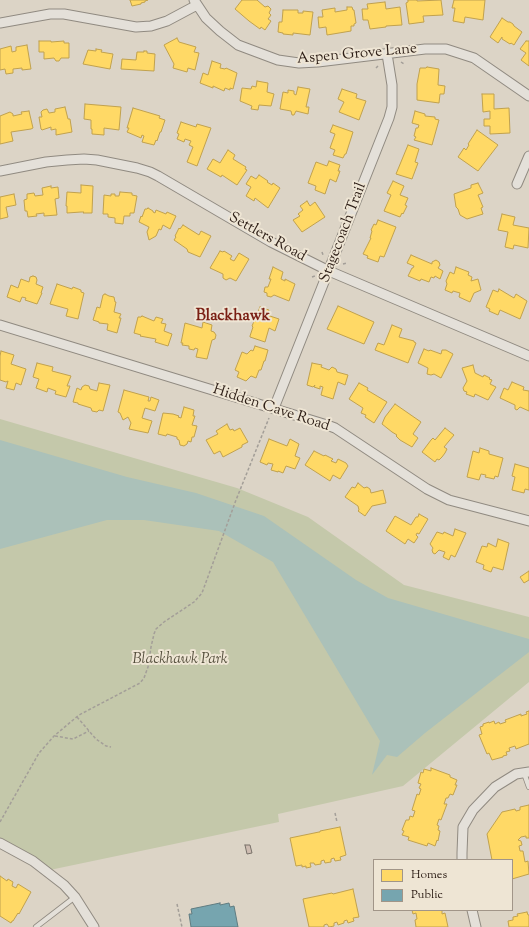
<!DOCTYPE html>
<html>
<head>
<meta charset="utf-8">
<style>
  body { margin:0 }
  #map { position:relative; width:529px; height:927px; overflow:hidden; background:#dcd4c6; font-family:"Sorts Mill Goudy",serif }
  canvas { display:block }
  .legend { position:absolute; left:373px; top:859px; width:140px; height:52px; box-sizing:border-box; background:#eee5d4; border:1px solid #a19588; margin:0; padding:5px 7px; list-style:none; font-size:12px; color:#2d1e16 }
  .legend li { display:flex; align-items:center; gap:8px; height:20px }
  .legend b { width:20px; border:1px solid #a19588 }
</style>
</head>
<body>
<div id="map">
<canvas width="529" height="927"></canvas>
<ul class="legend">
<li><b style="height:11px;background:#ffd966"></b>Homes</li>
<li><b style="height:11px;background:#76a5af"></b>Public</li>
</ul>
</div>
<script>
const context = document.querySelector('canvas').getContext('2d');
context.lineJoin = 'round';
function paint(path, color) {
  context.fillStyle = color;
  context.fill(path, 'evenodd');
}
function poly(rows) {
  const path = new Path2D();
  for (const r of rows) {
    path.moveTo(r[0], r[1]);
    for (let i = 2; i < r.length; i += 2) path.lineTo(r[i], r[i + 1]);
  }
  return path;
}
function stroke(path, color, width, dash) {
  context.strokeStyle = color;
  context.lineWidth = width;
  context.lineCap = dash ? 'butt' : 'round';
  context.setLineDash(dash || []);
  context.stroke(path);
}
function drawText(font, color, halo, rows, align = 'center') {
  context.font = font + ' "Sorts Mill Goudy",serif';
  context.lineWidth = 4;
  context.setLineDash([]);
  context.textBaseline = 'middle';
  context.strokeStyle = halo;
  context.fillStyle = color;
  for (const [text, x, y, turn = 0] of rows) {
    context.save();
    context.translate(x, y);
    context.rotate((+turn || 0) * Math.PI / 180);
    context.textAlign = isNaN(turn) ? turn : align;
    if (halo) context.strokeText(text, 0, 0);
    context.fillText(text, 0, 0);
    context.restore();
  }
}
const green = poly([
  [0,419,237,488,308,517,404,585,529,617,529,682,403,786,278,814,279,822,45,871,0,843]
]);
const water = poly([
  [0,440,127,477,196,493,264,516,356,580,388,598,529,639,529,652,425,733,397,757,387,755,372,775,380,741,273,562,219,531,144,520,107,520,0,549]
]);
const homes = poly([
  [130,0,148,0,145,1,145,2,141,3,141,4,132,6,130,0],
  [242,0,257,0,265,7,268,6,271,9,269,13,271,15,268,19,271,21,265,30,261,27,260,29,249,21,235,9,242,0],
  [408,0,417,0,417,1,441,0,443,15,423,16,424,22,409,24,406,3,408,2,408,0],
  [454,0,485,0,483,20,465,17,464,23,453,21,455,8,452,8,454,0],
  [385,2,386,9,400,7,402,25,386,26,386,27,370,29,368,20,363,20,362,9,368,9,367,4,385,2],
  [347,7,352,7,353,10,354,10,356,23,354,24,354,26,351,26,351,31,327,35,326,27,319,28,318,17,323,17,322,10,335,8,335,12,347,10,347,7],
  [283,10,298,10,298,13,303,13,303,11,313,12,310,35,293,33,293,35,283,34,283,33,278,32,279,22,282,22,283,10],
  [502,18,508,22,510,22,513,24,514,26,522,32,514,45,511,43,510,44,502,39,502,37,498,43,490,37,502,18],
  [177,38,179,42,196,47,194,52,199,53,195,70,188,68,187,72,173,68,174,64,164,45,177,38],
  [39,41,51,41,51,42,64,41,64,43,69,43,69,58,61,58,59,61,56,61,54,58,44,59,44,52,39,52,39,41],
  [526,41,529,41,529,66,521,60,526,53,520,49,526,41],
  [27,45,31,69,22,70,22,68,13,69,13,73,6,74,5,69,0,70,0,49,11,46,12,52,16,51,16,47,27,45],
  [96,49,102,50,101,52,113,54,110,69,83,64,88,50,96,51,96,49],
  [144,51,147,51,147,53,155,54,154,71,121,69,122,59,136,60,137,52,144,52,144,51],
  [212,61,221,64,220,68,225,69,226,68,237,73,233,89,230,88,230,90,225,88,224,91,213,86,213,88,200,83,203,73,208,75,212,61],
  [427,67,439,69,438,85,445,86,444,94,440,94,439,103,417,100,417,84,420,68,426,68,427,67],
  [257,81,268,83,267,92,274,94,271,106,259,105,258,110,251,109,252,106,240,101,242,88,251,89,252,86,256,87,257,81],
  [298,87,310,89,306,107,309,107,308,114,296,111,294,115,292,115,291,111,280,109,283,92,288,93,288,90,294,91,294,94,296,95,298,87],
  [342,89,357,94,356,98,366,101,359,120,339,112,344,102,338,99,342,89],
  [482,94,494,94,494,109,509,108,510,133,490,134,490,126,484,126,484,119,490,119,490,111,483,112,482,94],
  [85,104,121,107,119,130,104,128,104,135,92,134,92,129,91,129,91,120,84,119,85,104],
  [65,107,68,119,70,119,72,132,56,135,56,129,51,130,51,127,42,130,41,129,39,117,42,117,41,112,43,110,47,109,49,113,55,112,55,109,65,107],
  [133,108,160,116,159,118,165,120,161,132,160,132,157,141,156,140,154,145,142,142,144,136,142,135,141,138,127,132,129,128,127,128,133,108],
  [29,111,33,128,31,129,11,132,13,141,0,144,0,116,10,112,13,114,13,116,22,114,21,112,29,111],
  [415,111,425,114,425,116,435,117,435,119,439,120,432,145,414,140,416,137,414,136,416,128,418,128,419,125,412,123,415,111],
  [181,122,196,127,197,124,211,128,197,166,187,162,193,147,189,145,191,141,185,139,184,142,177,139,179,134,177,133,181,122],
  [333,125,353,132,346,154,345,154,343,158,333,155,335,150,330,148,335,134,330,132,333,125],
  [477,130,498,145,478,171,458,157,464,148,466,150,469,145,468,144,477,130],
  [408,145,419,149,415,162,418,163,412,179,396,174,408,145],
  [228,150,235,155,233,159,246,167,245,169,247,170,237,185,222,175,221,177,207,169,213,159,220,163,228,150],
  [329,161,340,165,338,171,340,171,336,182,330,179,325,194,315,190,316,186,308,183,316,162,327,166,329,161],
  [259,175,268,181,267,182,272,185,273,183,280,188,268,208,255,198,254,201,246,196,251,187,246,184,251,176,256,179,259,175],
  [393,181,404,186,400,195,408,198,405,205,407,206,403,214,402,213,400,217,384,211,391,195,387,193,393,181],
  [478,183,483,193,478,195,483,207,481,208,483,214,467,219,460,215,458,209,456,207,454,194,471,188,471,185,478,183],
  [81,185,93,186,92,213,83,213,84,212,81,212,67,213,67,206,66,206,67,192,81,193,81,185],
  [51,186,51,188,58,187,59,198,55,199,57,215,44,216,44,213,36,214,37,216,28,217,27,211,25,211,24,200,27,199,27,194,34,193,35,196,43,195,42,188,51,186],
  [120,192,132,193,132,195,137,196,134,213,130,213,130,216,124,216,123,224,115,223,115,218,108,217,108,214,103,214,104,195,111,196,111,194,115,194,115,196,119,196,120,192],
  [14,194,16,205,6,207,8,217,0,219,0,197,14,194],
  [307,201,310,206,315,202,325,217,302,232,293,220,300,216,298,214,303,210,300,206,307,201],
  [148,208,153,211,153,212,155,213,156,210,166,214,167,212,176,216,170,229,163,225,161,230,159,229,156,236,149,240,147,232,149,227,139,222,141,216,142,217,145,209,147,209,148,208],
  [502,214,515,217,513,225,529,228,528,248,514,245,513,249,505,247,508,232,498,230,502,214],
  [378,220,396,227,384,257,380,256,378,262,367,258,368,256,363,254,371,238,370,238,372,231,371,230,374,224,376,225,378,220],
  [183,225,199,235,201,231,211,236,200,257,188,252,187,249,174,240,176,237,175,236,179,228,180,229,183,225],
  [220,251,223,252,224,251,232,256,230,259,234,261,239,253,249,259,236,281,230,278,226,280,223,278,223,274,210,268,220,251],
  [411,255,432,264,432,262,436,260,439,262,440,265,438,268,443,271,440,279,435,276,434,278,431,277,429,282,421,279,420,281,408,276,412,268,413,268,414,266,407,263,411,255],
  [273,267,283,272,281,279,285,281,285,279,295,284,289,301,274,295,271,297,267,296,267,293,264,292,265,287,268,287,271,279,269,279,273,267],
  [456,267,469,272,468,275,472,277,471,281,478,279,481,290,474,293,470,302,459,297,460,293,453,291,452,293,445,290,447,284,446,281,450,272,454,274,456,267],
  [33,276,36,277,37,280,36,284,43,287,41,293,42,293,37,304,25,300,26,298,22,297,20,302,7,297,11,285,18,288,21,279,29,282,30,277,33,276],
  [57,284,72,289,73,287,81,290,81,292,84,293,78,319,66,316,68,309,50,304,57,284],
  [499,289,514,298,516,294,527,301,520,319,500,310,498,315,489,311,490,309,486,307,493,290,498,292,499,289],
  [105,294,109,296,114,297,115,302,116,302,114,312,121,314,119,318,121,318,117,333,107,330,108,324,99,323,99,322,93,320,97,307,100,308,103,295,105,294],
  [338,306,374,322,364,344,327,329,338,306],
  [260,307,269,310,267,315,279,319,275,331,269,328,265,342,250,337,250,336,253,327,252,326,260,307],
  [142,316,154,321,156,317,163,319,161,323,166,324,164,331,172,334,168,346,155,342,156,339,140,336,141,335,134,333,138,317,141,317,142,316],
  [203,322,212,325,211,331,214,332,216,335,215,339,212,340,207,359,196,357,198,349,195,348,194,350,189,349,189,346,182,345,183,343,181,343,185,323,202,328,203,322],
  [392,325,402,329,399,337,414,341,414,342,416,343,408,363,375,350,378,343,384,345,392,325],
  [255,346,268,350,265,361,264,361,261,370,259,370,256,378,251,376,246,381,237,377,239,372,235,370,242,352,247,354,251,350,253,351,255,346],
  [424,349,429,351,430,350,441,354,442,350,446,350,453,354,441,378,434,374,431,375,427,374,428,368,418,363,424,349],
  [1,351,14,355,11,364,26,369,21,385,16,383,14,390,6,388,8,381,6,382,0,380,0,356,1,351],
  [37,363,53,367,52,371,71,376,67,386,70,386,66,397,55,394,56,391,48,388,47,392,36,388,39,379,33,377,37,363],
  [312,363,322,365,321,367,329,370,332,367,336,369,337,372,348,375,345,385,338,382,333,399,321,395,323,387,320,386,320,389,314,387,315,385,313,387,307,385,312,363],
  [473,365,475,373,483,377,484,375,490,378,489,379,492,380,490,384,496,387,488,400,475,394,474,397,466,394,467,392,464,391,463,388,467,381,462,368,473,365],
  [512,382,524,387,523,390,529,391,529,411,520,407,517,410,515,409,515,405,500,398,504,388,508,390,512,382],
  [99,383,110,385,103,411,99,410,97,412,92,411,91,408,78,404,78,403,73,402,77,388,81,390,82,387,85,385,89,386,90,389,97,391,99,383],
  [359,383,368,388,367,390,387,402,374,423,365,417,366,415,361,413,363,408,349,399,359,383],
  [124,390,149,397,148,401,150,401,151,397,159,400,155,411,145,408,142,418,152,421,148,433,129,429,131,423,128,417,123,420,120,413,118,412,124,390],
  [395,404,421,422,413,434,418,438,412,447,400,440,396,436,397,435,392,432,382,424,385,417,395,404],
  [184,407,194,410,193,416,195,416,192,425,197,426,194,437,192,437,191,442,188,441,187,444,184,446,180,445,179,440,177,439,177,437,167,434,166,436,158,434,163,413,173,414,179,416,178,417,181,418,184,407],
  [227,424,230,430,233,429,234,431,240,428,248,442,242,445,242,447,223,457,220,451,214,454,206,440,218,434,216,431,227,424],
  [445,428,454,435,444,447,447,449,445,453,442,457,439,460,437,459,435,462,422,452,431,440,433,438,435,440,445,428],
  [269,439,287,446,290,439,299,444,295,456,300,458,295,469,286,466,283,473,278,471,278,472,271,470,273,464,268,463,267,465,260,462,269,439],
  [480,448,489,451,489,454,503,458,498,477,495,476,494,479,485,477,486,475,481,474,479,480,467,477,473,451,479,453,480,448],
  [314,451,324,456,325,455,333,459,331,461,336,463,338,459,346,463,348,466,340,479,333,475,330,481,305,465,314,451],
  [515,464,529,468,529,490,525,489,524,493,512,490,515,477,512,476,515,464],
  [358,483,364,488,367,487,370,489,371,493,383,490,386,503,372,506,365,516,358,511,359,510,358,506,345,497,352,487,355,488,358,483],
  [419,514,428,519,419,534,417,533,416,535,418,537,414,543,408,539,405,544,386,531,395,516,411,525,416,517,418,517,419,514],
  [455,529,466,533,455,557,451,555,449,560,443,557,445,552,439,550,435,554,433,553,432,550,433,548,430,544,437,532,443,534,444,532,453,536,455,529],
  [498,539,509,543,503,570,493,567,491,572,483,569,484,565,476,562,482,546,487,547,488,543,496,547,498,539],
  [529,571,529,580,524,583,520,577,529,571],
  [529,711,529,744,516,749,515,746,509,748,510,751,506,752,507,755,503,756,503,757,492,760,489,753,487,754,479,735,482,734,480,727,483,726,483,724,489,722,489,723,494,721,495,724,499,722,500,724,506,722,505,720,521,714,521,716,527,714,526,712,529,711],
  [431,768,450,775,450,777,457,780,455,785,457,785,453,795,450,794,448,798,446,798,444,804,447,804,441,820,439,819,437,825,439,826,438,830,440,831,438,841,437,840,435,846,428,843,427,846,408,840,409,837,402,835,404,831,402,830,406,820,409,820,410,816,413,817,415,811,412,810,417,794,419,795,421,789,419,788,421,784,418,783,421,772,423,773,424,769,431,771,431,768],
  [529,805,529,838,526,838,526,836,521,837,518,840,521,841,522,845,519,846,520,851,523,851,525,862,528,861,529,874,512,879,512,860,492,860,487,834,502,812,515,809,516,811,520,810,520,807,529,805],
  [340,827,346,855,340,857,341,860,335,861,334,858,331,859,331,862,325,863,324,860,321,861,321,864,315,865,314,863,310,863,311,867,306,868,306,866,302,867,302,865,296,866,290,838,319,832,320,832,320,831,340,827],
  [0,876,7,881,8,879,13,882,12,886,16,888,18,884,31,892,19,914,18,913,13,921,12,921,11,923,0,916,0,876],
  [353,889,359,917,353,918,354,921,348,923,347,920,344,921,344,923,338,925,337,922,334,923,334,926,329,927,327,924,324,925,324,927,309,927,303,899,332,893,333,894,353,889],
  [412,910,442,910,442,914,445,913,448,927,416,927,415,920,417,919,416,913,413,914,412,910],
  [527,912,528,915,529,915,529,927,509,927,508,921,513,920,513,917,518,916,517,914,527,912]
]);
const public = poly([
  [220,903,220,905,229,903,230,907,234,906,238,927,191,927,189,914,192,914,191,909,220,903]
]);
const building = poly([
  [245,845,250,845,252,853,247,854,245,845]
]);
const path = poly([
  [401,62,404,64],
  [376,68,378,66],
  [322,252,323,255],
  [343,264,347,263],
  [312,277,315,276],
  [77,717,96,739,106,746,111,747],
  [55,736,73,739,89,731],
  [335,813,337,822],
  [0,822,39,753,54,736,79,715,140,683,144,678,148,667,151,647,154,634,156,629,164,622,194,602,202,593,236,500,269,418],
  [177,904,182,927]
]);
const lane = poly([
  [524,773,529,787],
  [36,927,75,897]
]);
const street = poly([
  [194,0,206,18,220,31,238,45,278,60,299,63,318,62,425,49,446,49,474,58,529,96],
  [0,23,50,14,64,14,136,27,151,26,167,21,197,5],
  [0,171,46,162,67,160,84,159,97,160,137,168,150,172,158,176,271,242,329,271,529,356],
  [517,184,529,156],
  [0,325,327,425,335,428,427,489,449,500,529,521],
  [274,408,389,118,392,107,392,85,387,54],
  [0,843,33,861,64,885,75,897,94,927],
  [462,860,462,853,463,827,473,810,495,787,516,774,529,772],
  [472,910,476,927]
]);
const streetNames = [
  ["Aspen Grove Lane",357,55,-5],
  ["Stagecoach Trail",344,233,-69],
  ["Settlers Road",267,238,29],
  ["Hidden Cave Road",271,409,18]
];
const parkNames = [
  ["Blackhawk Park",180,660]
];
const neighbourhoodNames = [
  ["Blackhawk",233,317]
];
paint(green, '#c4c8aa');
paint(water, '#abc1b9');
paint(homes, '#ffd966');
stroke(homes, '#c0a14e', 1);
paint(public, '#76a5af');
stroke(public, '#607c81', 1);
paint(building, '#cebcb1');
stroke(building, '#787169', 1);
stroke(lane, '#908a81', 6);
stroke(street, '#908a81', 11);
stroke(path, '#a39e98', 1.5, [3, 2]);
stroke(lane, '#e4e0d9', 4.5);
stroke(street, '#e4e0d9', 9);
drawText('15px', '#2d1e16', '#eee5d4', streetNames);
drawText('italic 15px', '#544e3c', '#eee5d4', parkNames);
drawText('bold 16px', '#7a1f14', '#eee5d4', neighbourhoodNames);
</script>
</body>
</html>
